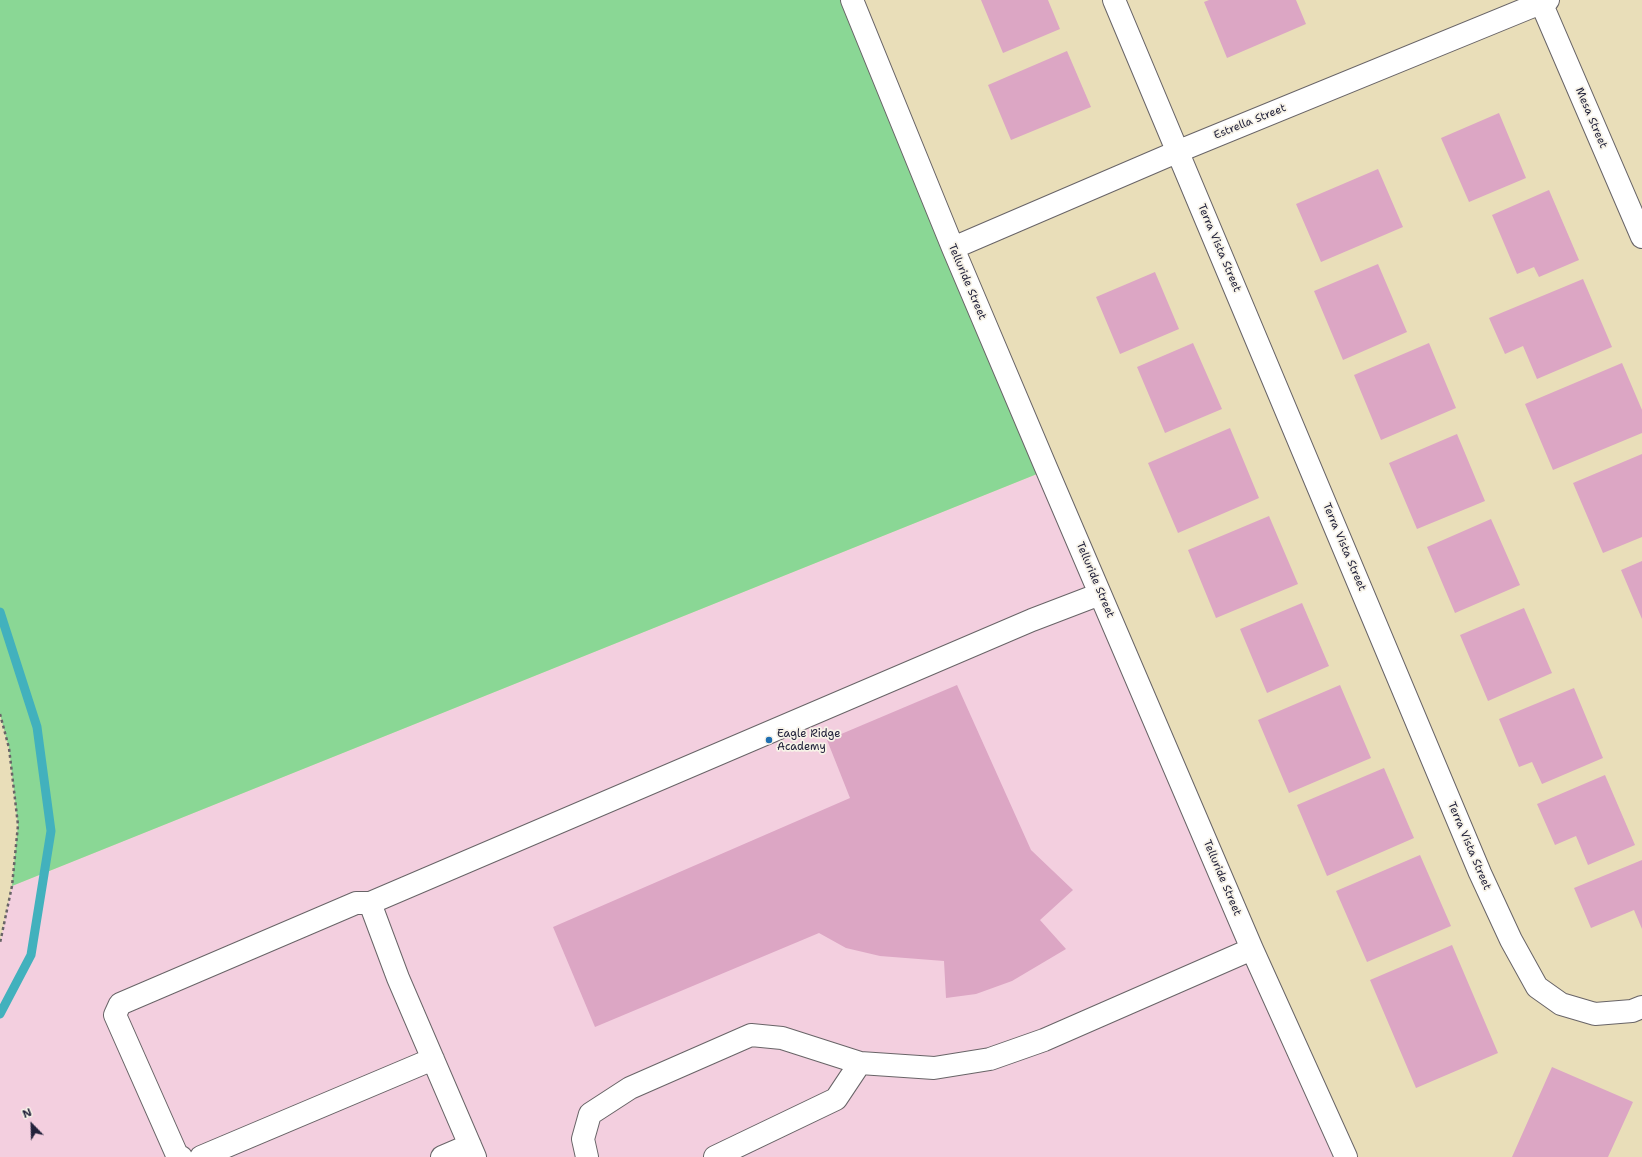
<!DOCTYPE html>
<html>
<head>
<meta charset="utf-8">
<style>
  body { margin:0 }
  #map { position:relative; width:1642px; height:1157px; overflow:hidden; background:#e9deb9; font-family:"Shantell Sans",sans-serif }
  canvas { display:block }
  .north { position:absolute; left:12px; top:1105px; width:40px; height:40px; -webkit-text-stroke:3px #f7f3e8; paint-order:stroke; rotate:337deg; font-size:11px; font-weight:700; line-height:16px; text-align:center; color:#22223b }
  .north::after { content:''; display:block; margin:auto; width:14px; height:18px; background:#22223b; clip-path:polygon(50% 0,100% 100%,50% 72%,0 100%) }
</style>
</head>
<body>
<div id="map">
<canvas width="1642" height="1157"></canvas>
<div class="north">N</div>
</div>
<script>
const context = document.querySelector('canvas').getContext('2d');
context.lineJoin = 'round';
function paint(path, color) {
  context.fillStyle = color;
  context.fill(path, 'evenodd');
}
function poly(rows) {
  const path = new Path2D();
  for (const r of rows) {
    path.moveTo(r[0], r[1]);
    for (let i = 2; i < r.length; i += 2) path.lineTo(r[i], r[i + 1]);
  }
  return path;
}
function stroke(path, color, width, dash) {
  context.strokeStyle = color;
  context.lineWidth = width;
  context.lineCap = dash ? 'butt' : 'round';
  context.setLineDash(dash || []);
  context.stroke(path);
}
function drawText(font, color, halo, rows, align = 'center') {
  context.font = font + ' "Shantell Sans",sans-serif';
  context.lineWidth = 3.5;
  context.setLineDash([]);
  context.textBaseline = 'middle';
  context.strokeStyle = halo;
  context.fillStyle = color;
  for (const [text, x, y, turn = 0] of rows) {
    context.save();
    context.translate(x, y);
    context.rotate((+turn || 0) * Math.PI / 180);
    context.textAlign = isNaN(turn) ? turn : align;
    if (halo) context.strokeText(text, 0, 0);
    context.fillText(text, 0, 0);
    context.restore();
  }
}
const built = poly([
  [1047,470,1346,1157,0,1157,0,943,12,886]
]);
const green = poly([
  [0,0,852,0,1047,470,12,886,18,825,9,748,0,714]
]);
const stream = poly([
  [0,612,37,727,51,831,31,955,0,1014]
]);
const building = poly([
  [981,0,1048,0,1060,29,1003,53],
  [1209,0,1296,0,1306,24,1227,58,1204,2],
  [1067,51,1091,107,1011,140,988,85],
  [1499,113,1526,178,1469,202,1441,138],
  [1378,169,1403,227,1321,262,1296,204],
  [1549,190,1579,260,1539,277,1534,267,1517,274,1492,215],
  [1378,264,1407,332,1343,360,1314,291],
  [1155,272,1179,329,1120,354,1096,297],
  [1583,279,1612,347,1537,379,1523,346,1505,354,1489,318],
  [1193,343,1222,409,1165,433,1137,367],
  [1429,343,1456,408,1381,440,1354,375],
  [1622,363,1642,410,1642,433,1553,470,1525,404],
  [1230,428,1259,498,1178,533,1148,463],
  [1457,434,1485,501,1417,529,1389,463],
  [1642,454,1642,537,1603,553,1573,483],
  [1269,516,1298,584,1216,618,1188,550],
  [1491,519,1520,585,1455,613,1427,547],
  [1642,561,1642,619,1621,570],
  [1302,603,1329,666,1267,693,1240,629],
  [1524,608,1552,673,1488,701,1460,635],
  [957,685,1031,850,1073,890,1040,920,1066,949,1012,981,976,994,946,998,944,961,880,956,846,948,819,933,595,1027,553,927,850,798,827,740],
  [1340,685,1371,758,1289,793,1258,720],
  [1574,688,1603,758,1542,784,1532,762,1519,767,1499,719],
  [1384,768,1414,838,1327,876,1297,805],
  [1605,775,1635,845,1588,865,1576,836,1555,845,1537,804],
  [1420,855,1451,926,1367,962,1336,891],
  [1642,860,1642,929,1634,910,1591,928,1574,888],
  [1452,945,1498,1053,1416,1088,1370,980],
  [1552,1067,1633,1102,1608,1157,1512,1157]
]);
const path = poly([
  [0,714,9,748,18,825,12,886,0,943]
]);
const minor = poly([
  [852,0,953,248,1047,470,1252,949,1346,1157],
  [1114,0,1480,873,1511,940,1537,987,1561,1004,1595,1014,1632,1011,1642,1007],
  [1540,0,1642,237],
  [953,248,1179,151,1548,0],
  [370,903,1032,620,1100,594],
  [181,1157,177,1155,115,1015,120,1004,356,903,370,903,398,978,475,1157],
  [201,1157,433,1059],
  [442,1157,470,1145],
  [587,1157,583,1139,590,1114,630,1088,751,1035,782,1038,860,1063,934,1068,990,1059,1044,1040,1252,949],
  [715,1157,836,1099,860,1063]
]);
const markers = [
  [769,740,4,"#1f6fb2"]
];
const streetNames = [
  ["Mesa Street",1591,118,67],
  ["Estrella Street",1250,122,-22],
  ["Terra Vista Street",1219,248,67],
  ["Telluride Street",967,282,67],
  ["Terra Vista Street",1344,547,67],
  ["Telluride Street",1095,580,67],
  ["Terra Vista Street",1469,846,67],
  ["Telluride Street",1222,878,67]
];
const poiNames = [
  ["Eagle Ridge",777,734],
  ["Academy",777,747]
];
paint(built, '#f3cfdf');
paint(green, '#8ad795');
stroke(stream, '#42b1bd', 9);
paint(building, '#dca6c4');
stroke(minor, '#686467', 24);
stroke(path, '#686467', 2.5, [3, 3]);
stroke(minor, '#fff', 22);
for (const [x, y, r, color] of markers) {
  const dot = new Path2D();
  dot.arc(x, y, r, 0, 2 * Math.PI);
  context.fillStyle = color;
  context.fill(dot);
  stroke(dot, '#f7f3e8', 1.5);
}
drawText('11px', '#22223b', '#f7f3e8', streetNames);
drawText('11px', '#22223b', '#f7f3e8', poiNames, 'left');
</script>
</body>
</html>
